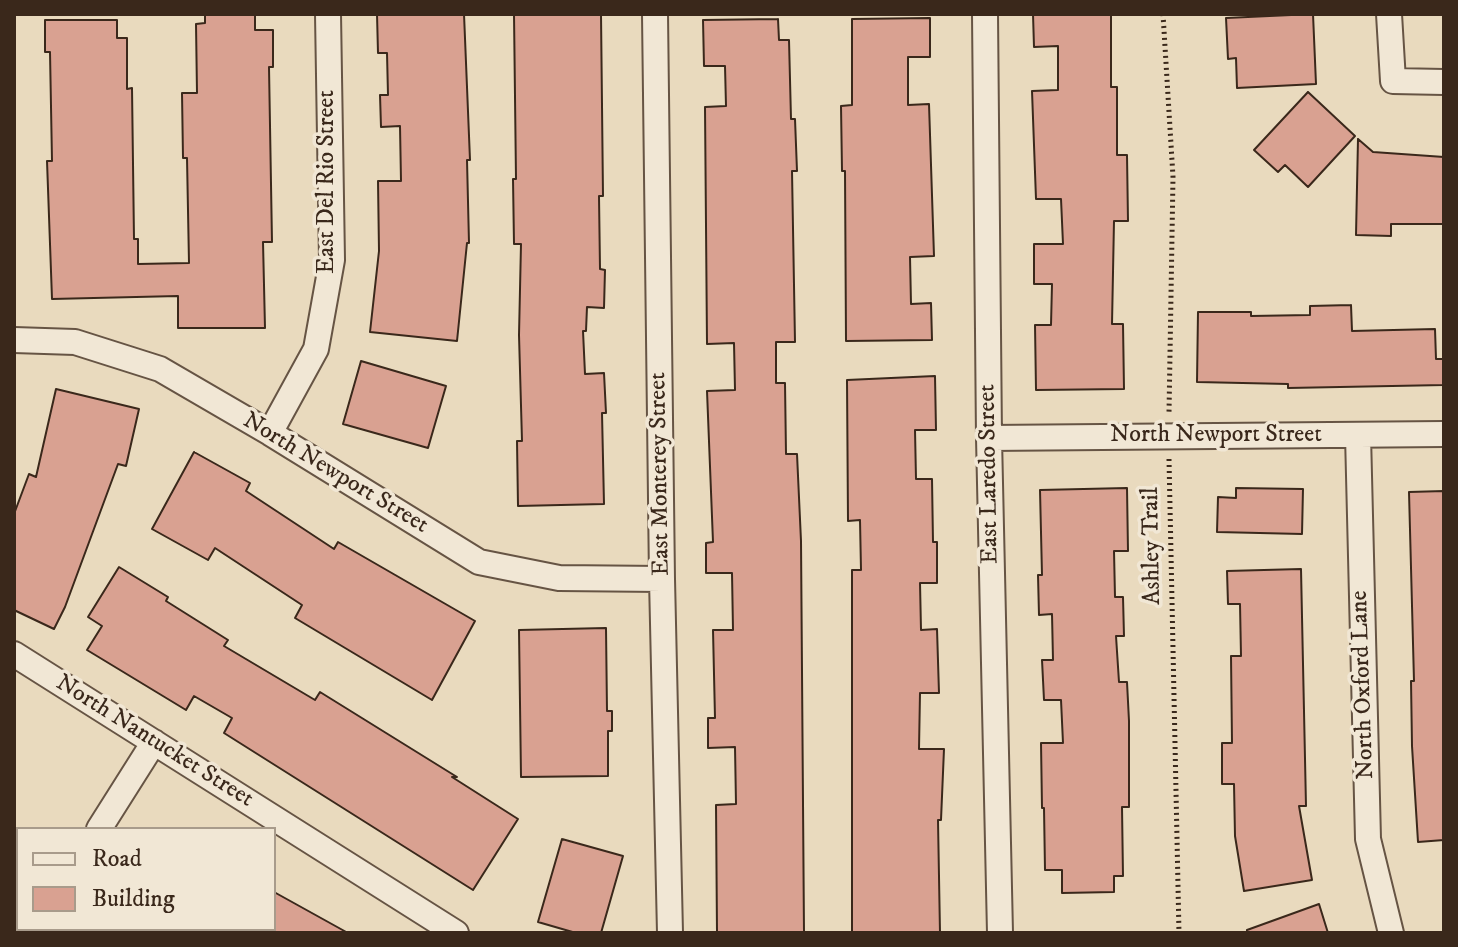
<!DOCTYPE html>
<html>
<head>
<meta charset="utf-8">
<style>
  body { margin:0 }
  #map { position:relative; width:1458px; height:947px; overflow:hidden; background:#e9dabe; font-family:"IM FELL DW Pica",serif }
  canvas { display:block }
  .frame { position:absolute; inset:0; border:16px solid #3a281b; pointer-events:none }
  .legend { position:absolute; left:16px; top:827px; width:260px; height:104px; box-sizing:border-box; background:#f1e7d5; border:2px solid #a89b8b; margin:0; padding:10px 14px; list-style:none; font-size:24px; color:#3a281b }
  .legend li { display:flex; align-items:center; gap:16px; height:40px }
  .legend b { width:40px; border:2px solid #a89b8b }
</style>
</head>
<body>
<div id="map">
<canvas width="1458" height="947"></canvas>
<div class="frame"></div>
<ul class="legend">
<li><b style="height:10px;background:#f1e7d5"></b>Road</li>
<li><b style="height:22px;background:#d9a191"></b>Building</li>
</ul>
</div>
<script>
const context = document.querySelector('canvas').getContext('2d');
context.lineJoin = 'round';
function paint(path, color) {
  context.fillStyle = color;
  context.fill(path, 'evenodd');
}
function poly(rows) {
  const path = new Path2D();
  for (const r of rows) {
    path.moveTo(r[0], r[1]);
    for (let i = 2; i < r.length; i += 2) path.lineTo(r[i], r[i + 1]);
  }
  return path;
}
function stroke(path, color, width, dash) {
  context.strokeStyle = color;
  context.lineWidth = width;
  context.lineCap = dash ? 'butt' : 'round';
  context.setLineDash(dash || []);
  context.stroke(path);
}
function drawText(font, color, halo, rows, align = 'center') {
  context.font = font + ' "IM FELL DW Pica",serif';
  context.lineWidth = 7;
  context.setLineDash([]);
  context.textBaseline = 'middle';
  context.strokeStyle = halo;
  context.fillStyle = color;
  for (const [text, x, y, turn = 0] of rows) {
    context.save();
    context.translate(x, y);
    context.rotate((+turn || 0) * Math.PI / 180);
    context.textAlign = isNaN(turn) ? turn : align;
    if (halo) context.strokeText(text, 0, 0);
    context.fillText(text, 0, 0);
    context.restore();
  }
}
const building = poly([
  [205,14,255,14,255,30,273,30,273,67,269,67,272,242,263,242,265,328,178,328,178,296,52,299,47,161,52,161,50,52,45,52,45,20,117,20,117,38,127,38,127,89,132,88,134,239,138,239,138,264,189,263,187,158,183,158,182,93,197,93,196,24,205,23,205,14],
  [377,14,464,14,470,160,467,160,469,243,467,243,457,341,370,332,379,251,378,181,401,181,400,126,381,127,380,95,388,95,387,53,378,53,377,14],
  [514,14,601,14,603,196,599,196,600,269,605,270,604,308,587,307,586,331,583,331,585,374,604,373,606,413,602,413,604,504,518,506,517,441,522,441,519,335,521,244,514,244,513,179,516,179,514,14],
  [1033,14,1111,14,1111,87,1117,87,1117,155,1127,155,1128,221,1114,221,1112,324,1123,324,1124,389,1036,390,1035,325,1051,325,1052,284,1034,284,1034,244,1063,244,1061,199,1036,199,1032,91,1058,90,1058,46,1034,47,1033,14],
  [1313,14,1316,84,1237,88,1236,58,1228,59,1226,18,1313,14],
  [930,18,930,57,908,57,908,105,929,104,934,256,910,257,911,304,931,303,932,340,846,341,845,171,842,171,841,106,852,105,852,19,930,18],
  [778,19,779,40,789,40,791,119,795,119,797,171,792,171,795,342,776,342,776,383,785,383,786,454,797,454,801,541,804,933,717,933,716,805,736,804,735,747,708,748,708,718,715,718,713,630,733,630,732,573,706,573,706,543,713,542,707,391,735,390,734,343,707,344,705,107,726,106,725,66,704,66,703,20,778,19],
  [1308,92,1355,136,1308,187,1285,165,1278,172,1254,150,1308,92],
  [1358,139,1373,152,1444,157,1444,224,1391,224,1391,236,1356,235,1358,139],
  [1351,305,1352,331,1435,329,1436,359,1444,359,1444,385,1288,388,1288,384,1197,382,1198,312,1251,312,1251,316,1310,315,1310,306,1351,305],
  [361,361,446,386,428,448,343,424,361,361],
  [935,376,936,430,915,430,916,479,932,479,933,542,937,542,937,583,920,583,921,630,937,629,939,693,920,693,919,749,944,749,941,820,938,820,940,933,852,933,852,570,861,570,860,520,848,521,847,380,935,376],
  [56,389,139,409,126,466,118,464,65,607,54,629,14,610,14,514,29,474,36,477,56,389],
  [194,452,250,483,246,491,334,549,338,542,475,621,432,700,295,618,302,605,215,548,208,560,152,529,194,452],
  [1127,488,1128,551,1114,551,1115,597,1123,597,1124,636,1116,636,1119,682,1127,682,1129,721,1129,807,1122,807,1123,876,1114,876,1114,892,1062,893,1062,870,1045,870,1044,808,1042,808,1041,743,1063,743,1061,700,1044,700,1042,660,1053,660,1052,614,1039,615,1038,575,1042,575,1040,490,1127,488],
  [1236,488,1303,489,1302,534,1217,532,1218,497,1236,498,1236,488],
  [1444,491,1444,840,1418,842,1412,746,1411,681,1414,681,1409,492,1444,491],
  [119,567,168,597,166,601,228,640,224,646,315,700,320,692,457,777,452,777,518,819,473,890,224,733,232,718,194,696,186,710,87,650,102,626,88,617,119,567],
  [1301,569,1306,806,1299,806,1312,880,1244,891,1235,836,1234,784,1222,784,1222,743,1232,743,1231,656,1241,656,1240,604,1228,604,1227,571,1301,569],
  [606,628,607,711,612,711,612,731,608,731,608,776,521,777,519,630,606,628],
  [562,839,623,856,601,933,576,933,538,922,562,839],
  [274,892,348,933,274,933,274,892],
  [1319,904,1328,933,1247,933,1247,930,1319,904]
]);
const path = poly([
  [1163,14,1173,177,1169,413],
  [1169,459,1179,933]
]);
const street = poly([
  [655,14,662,579,670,933],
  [985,14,989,438,1000,933],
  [1389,14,1393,81,1444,82],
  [14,340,75,342,160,369,270,433,479,562,559,578,662,579],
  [270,433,316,349,332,260,328,14],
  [1358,435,1368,839,1391,933],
  [989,438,1444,434],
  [14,654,456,933],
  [99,829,154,742]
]);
const secondary = poly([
  [14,930,19,933]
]);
const streetNames = [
  ["East Del Rio Street",328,182,-90],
  ["North Newport Street",1216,436],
  ["North Newport Street",335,474,31],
  ["East Monterey Street",661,474,-91],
  ["East Laredo Street",990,474,-91],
  ["Ashley Trail",1153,546,-91],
  ["North Oxford Lane",1364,685,-92],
  ["North Nantucket Street",154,742,32]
];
paint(building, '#d9a191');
stroke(building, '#3a281b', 2);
stroke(street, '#665444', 28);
stroke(secondary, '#3a281b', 40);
stroke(path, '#3a281b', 5, [2, 4]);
stroke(street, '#f1e7d5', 24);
stroke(secondary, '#f1e7d5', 36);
drawText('24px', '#3a281b', '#f1e7d5', streetNames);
</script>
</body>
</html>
